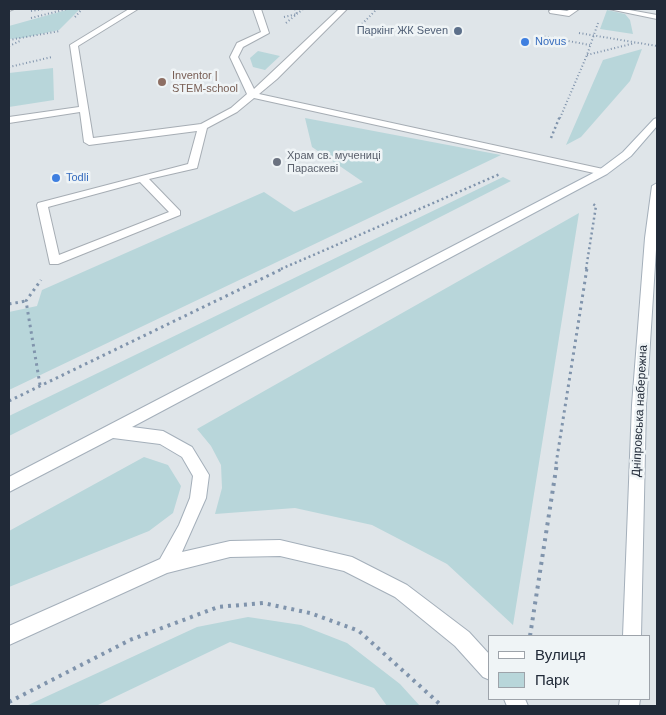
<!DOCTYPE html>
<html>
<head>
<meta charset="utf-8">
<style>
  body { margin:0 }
  #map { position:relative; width:666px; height:715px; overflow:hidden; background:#dfe5e9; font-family:Helvetica,sans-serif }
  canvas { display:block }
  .frame { position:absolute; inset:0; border:10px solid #212a38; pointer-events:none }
  .legend { position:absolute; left:488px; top:635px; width:162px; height:65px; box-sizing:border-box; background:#eff4f6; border:1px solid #9da3aa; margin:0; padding:6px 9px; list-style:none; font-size:15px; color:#212a38 }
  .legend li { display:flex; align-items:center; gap:10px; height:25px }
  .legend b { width:25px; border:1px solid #9da3aa }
</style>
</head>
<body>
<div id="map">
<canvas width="666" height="715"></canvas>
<div class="frame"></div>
<ul class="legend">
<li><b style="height:6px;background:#fff"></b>Вулиця</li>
<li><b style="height:14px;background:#b8d6da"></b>Парк</li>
</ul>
</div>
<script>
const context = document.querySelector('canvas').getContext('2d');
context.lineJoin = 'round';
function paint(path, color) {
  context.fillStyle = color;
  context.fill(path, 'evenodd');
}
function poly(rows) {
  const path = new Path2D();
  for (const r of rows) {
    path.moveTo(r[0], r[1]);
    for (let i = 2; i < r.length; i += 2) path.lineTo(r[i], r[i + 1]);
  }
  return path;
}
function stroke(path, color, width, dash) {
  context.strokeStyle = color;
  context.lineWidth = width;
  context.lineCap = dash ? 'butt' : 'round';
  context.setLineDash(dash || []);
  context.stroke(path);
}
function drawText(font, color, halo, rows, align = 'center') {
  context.font = font + ' Helvetica,sans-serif';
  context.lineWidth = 5;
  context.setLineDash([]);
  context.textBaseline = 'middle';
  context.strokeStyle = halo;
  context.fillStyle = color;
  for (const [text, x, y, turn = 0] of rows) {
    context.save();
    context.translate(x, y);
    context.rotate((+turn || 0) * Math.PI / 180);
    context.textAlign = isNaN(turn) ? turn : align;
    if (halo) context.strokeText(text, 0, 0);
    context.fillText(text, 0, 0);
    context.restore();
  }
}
const green = poly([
  [70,9,80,9,59,30,22,38,9,39,9,26],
  [607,10,625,14,630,20,633,34,600,29],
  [642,49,630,81,581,137,566,145,603,60],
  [258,51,280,56,265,70,253,67,250,58],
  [53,68,54,100,9,107,9,73],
  [305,118,501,155,9,390,9,312,37,306,42,290,264,192,294,212,363,182,312,147],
  [503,177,511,181,9,436,9,416],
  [579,213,513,625,447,564,372,525,295,508,215,514,222,488,221,465,211,446,197,429],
  [144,457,168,465,181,486,173,513,149,531,9,587,9,531],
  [248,617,301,625,347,643,400,684,420,706,387,706,374,688,230,642,96,706,26,706,197,627]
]);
const pathFar3 = poly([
  [31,11,44,9],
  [75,17,82,9],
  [284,17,297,14,295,9],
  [31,18,67,9],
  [286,23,303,9],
  [362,24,377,9],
  [579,33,657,46],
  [541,36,590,45],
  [9,40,60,31],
  [551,44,554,37],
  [9,46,20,41],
  [587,55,635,43],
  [9,67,52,57],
  [560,118,587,55,598,23]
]);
const pathFar2 = poly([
  [551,138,560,116],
  [281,269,500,174],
  [586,269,596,206,593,204]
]);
const pathFar1 = poly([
  [9,304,26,301],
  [40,385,26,301,41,280],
  [9,401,284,268],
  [556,464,587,268]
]);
const path = poly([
  [530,636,557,463],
  [9,702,130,640,218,607,263,603,310,613,359,631,442,706]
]);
const service = poly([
  [9,9,14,9,9,11,9,9],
  [129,9,138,9,78,46,93,138,201,124,231,108,247,94,230,57,237,43,261,32,253,9,261,9,269,33,243,47,238,57,254,89,339,9,347,9,277,79,259,94,603,169,608,172,603,175,254,98,237,112,207,128,197,168,149,179,180,211,180,215,58,264,50,264,37,205,38,203,188,164,197,131,89,145,84,142,80,112,9,123,9,117,79,107,70,45,129,9],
  [140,182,169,212,59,255,48,207,140,182],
  [553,9,567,11,571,9,579,9,569,16,550,13,549,11,553,9],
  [609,9,624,9,657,15,657,19,609,9]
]);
const secondary = poly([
  [657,118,657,126,631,156,607,174,132,427,163,431,192,447,209,475,206,498,182,552,230,541,280,540,352,557,407,585,469,632,490,655,490,680,483,677,455,646,395,597,344,571,280,556,230,557,167,573,9,645,9,626,160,559,179,525,190,498,193,476,182,457,160,444,113,438,9,492,9,477,599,170,623,152,654,119,657,118],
  [657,183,657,234,646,405,641,636,623,636,632,405,645,238,652,186,657,183],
  [504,699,525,699,528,706,507,706,504,699],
  [620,699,640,699,639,706,619,706,620,699]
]);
const markers = [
  [458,31,5,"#5c6f8a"],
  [525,42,5,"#3f7fe0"],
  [162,82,5,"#8d6e63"],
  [277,162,5,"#6b7280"],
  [56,178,5,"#3f7fe0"]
];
const farServicenames = [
  ["Паркінг ЖК Seven",448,31]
];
const farShopnames = [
  ["Novus",535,42],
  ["Todli",66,178]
];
const farEducationnames = [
  ["Inventor |",172,76],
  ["STEM-school",172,89]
];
const farWorshipnames = [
  ["Храм св. мучениці",287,156],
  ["Параскеві",287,169]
];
const streetNames = [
  ["Дніпровська набережна",640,411,-87]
];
paint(green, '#b8d6da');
stroke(service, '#a6adb4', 2);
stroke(secondary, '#a4afba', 2);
stroke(pathFar3, '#8094ac', 2, [1, 2.5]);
stroke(pathFar2, '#8094ac', 2.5, [2, 3]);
stroke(pathFar1, '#8094ac', 3, [2.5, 4]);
stroke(path, '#8094ac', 4, [3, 5]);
paint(service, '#fff');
paint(secondary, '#fff');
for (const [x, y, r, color] of markers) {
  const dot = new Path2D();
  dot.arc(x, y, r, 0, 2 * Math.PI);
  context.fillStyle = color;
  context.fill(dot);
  stroke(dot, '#eff4f6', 2);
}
drawText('11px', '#4e5e75', '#eff4f6', farServicenames, 'right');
drawText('11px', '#366cbe', '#eff4f6', farShopnames, 'left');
drawText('11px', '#785e54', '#eff4f6', farEducationnames, 'left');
drawText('11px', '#5b616d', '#eff4f6', farWorshipnames, 'left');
drawText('12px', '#212a38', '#eff4f6', streetNames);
</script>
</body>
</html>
